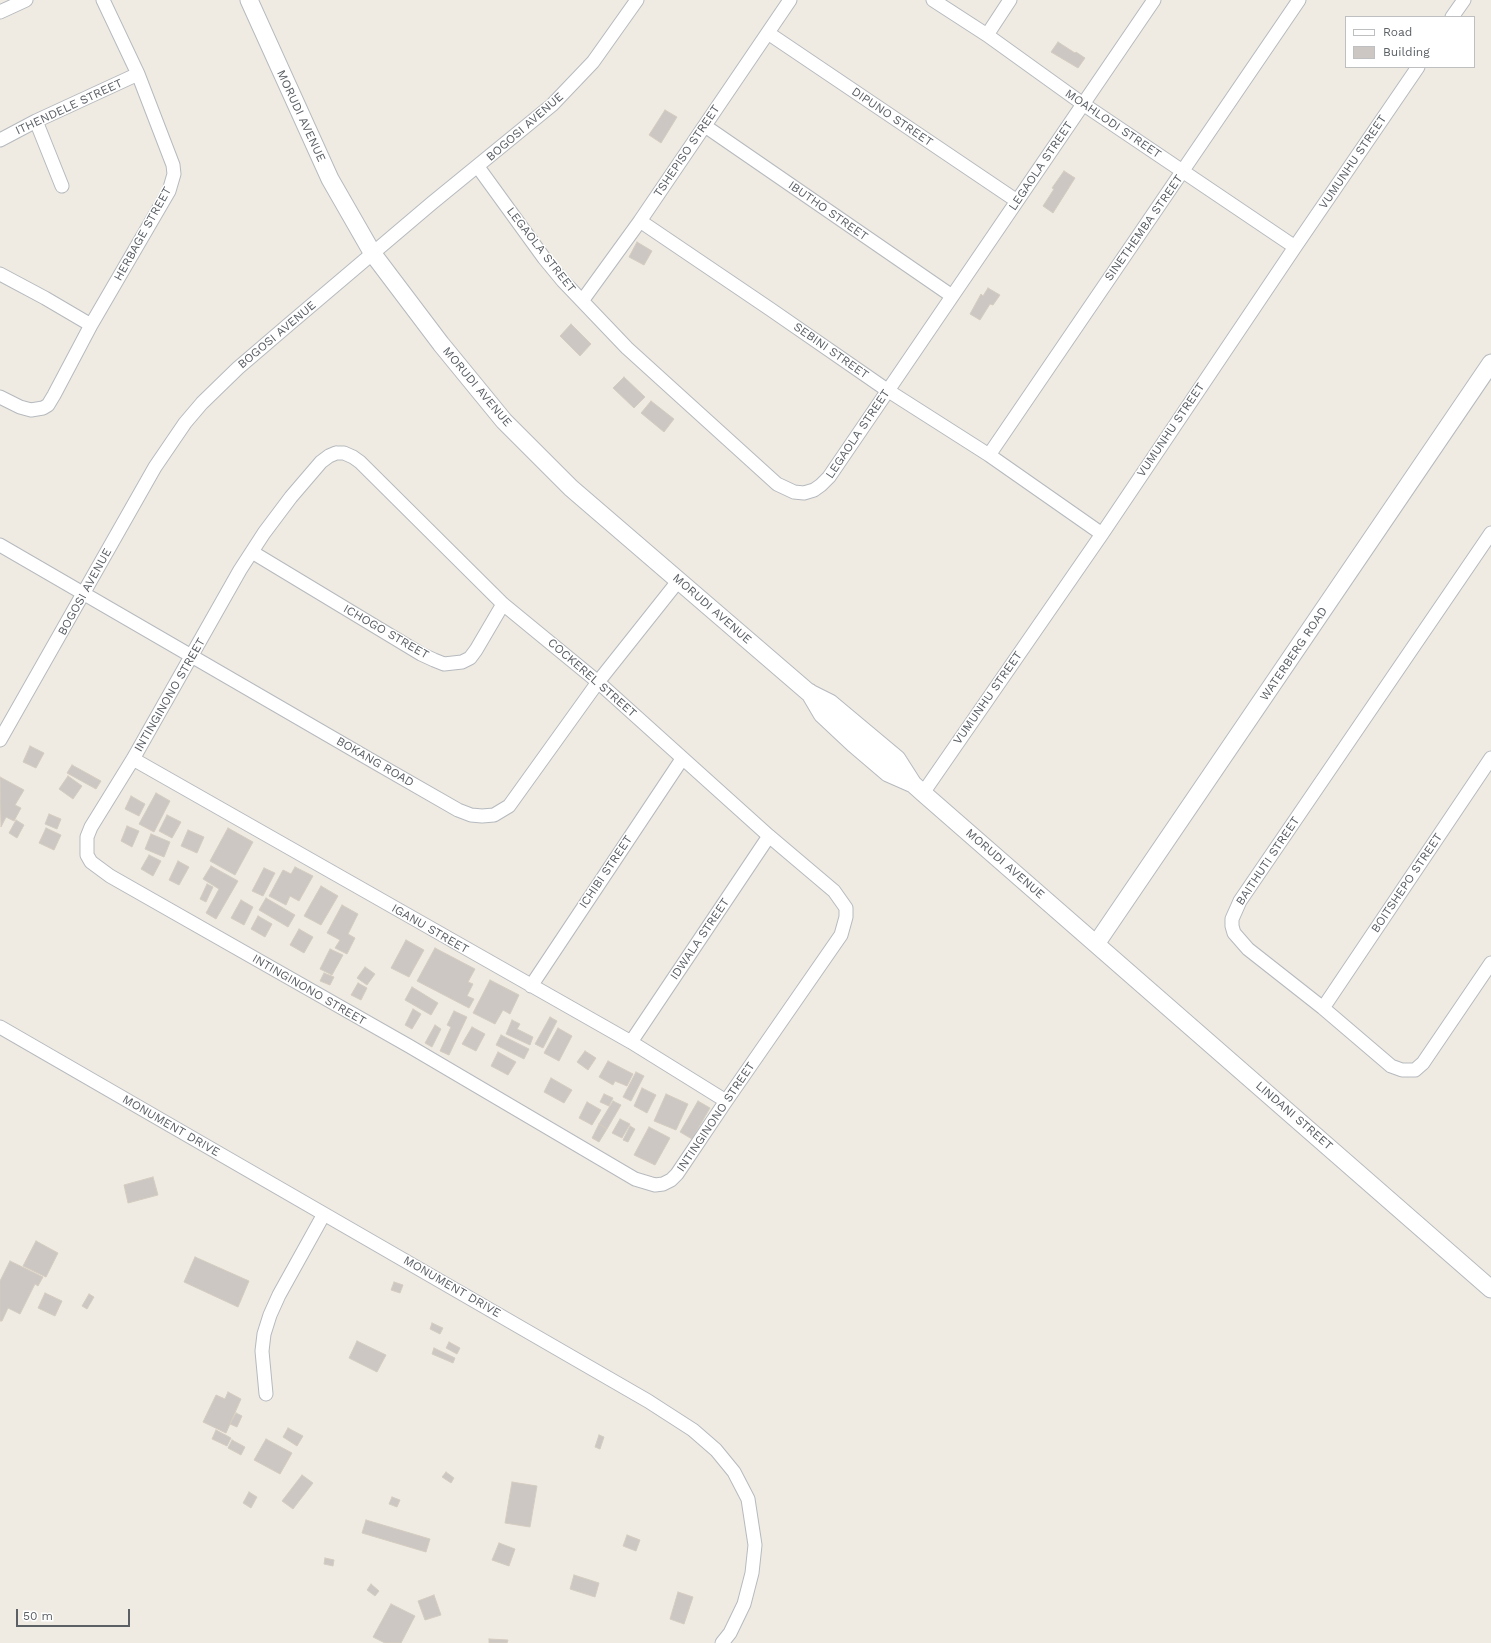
<!DOCTYPE html>
<html>
<head>
<meta charset="utf-8">
<style>
  body { margin:0 }
  #map { position:relative; width:1491px; height:1643px; overflow:hidden; background:#efebe3; font-family:"Work Sans",sans-serif }
  canvas { display:block }
  .legend { position:absolute; left:1345px; top:16px; width:130px; height:52px; box-sizing:border-box; background:#fff; border:1px solid #bdbfc1; margin:0; padding:5px 7px; list-style:none; font-size:12px; color:#5b6065 }
  .legend li { display:flex; align-items:center; gap:8px; height:20px }
  .legend b { width:20px; border:1px solid #bdbfc1 }
  .scale { position:absolute; left:16px; top:1609px; width:114px; height:18px; box-sizing:border-box; border:2px solid #5b6065; border-top:0; padding-left:5px; font-size:12px; line-height:14px; white-space:nowrap; color:#5b6065; -webkit-text-stroke:3px #fff; paint-order:stroke }
</style>
</head>
<body>
<div id="map">
<canvas width="1491" height="1643"></canvas>
<ul class="legend">
<li><b style="height:5px;background:#fff"></b>Road</li>
<li><b style="height:11px;background:#ccc7c2"></b>Building</li>
</ul>
<div class="scale">50 m</div>
</div>
<script>
const context = document.querySelector('canvas').getContext('2d');
context.lineJoin = 'round';
function paint(path, color) {
  context.fillStyle = color;
  context.fill(path, 'evenodd');
}
function poly(rows) {
  const path = new Path2D();
  for (const r of rows) {
    path.moveTo(r[0], r[1]);
    for (let i = 2; i < r.length; i += 2) path.lineTo(r[i], r[i + 1]);
  }
  return path;
}
function stroke(path, color, width, dash) {
  context.strokeStyle = color;
  context.lineWidth = width;
  context.lineCap = dash ? 'butt' : 'round';
  context.setLineDash(dash || []);
  context.stroke(path);
}
function drawText(font, color, halo, rows, align = 'center') {
  context.font = font + ' "Work Sans",sans-serif';
  context.lineWidth = 3;
  context.setLineDash([]);
  context.textBaseline = 'middle';
  context.strokeStyle = halo;
  context.fillStyle = color;
  for (const [text, x, y, turn = 0] of rows) {
    context.save();
    context.translate(x, y);
    context.rotate((+turn || 0) * Math.PI / 180);
    context.textAlign = isNaN(turn) ? turn : align;
    if (halo) context.strokeText(text, 0, 0);
    context.fillText(text, 0, 0);
    context.restore();
  }
}
const building = poly([
  [1058,42,1075,53,1076,52,1085,58,1078,68,1051,52,1058,42],
  [665,110,677,117,661,143,649,135,665,110],
  [1064,171,1075,178,1053,213,1043,206,1054,189,1052,188,1064,171],
  [637,242,652,251,644,265,629,257,637,242],
  [988,288,1000,295,993,305,990,304,980,320,970,314,981,294,983,296,988,288],
  [571,324,591,344,580,356,560,336,571,324],
  [624,377,645,397,634,408,613,388,624,377],
  [651,401,674,419,664,432,641,413,651,401],
  [30,746,44,753,36,768,23,762,30,746],
  [72,765,101,781,96,789,67,773,72,765],
  [68,776,82,786,73,799,59,789,68,776],
  [0,777,24,790,15,805,21,808,14,821,6,817,1,827,0,777],
  [156,793,170,801,154,832,139,824,156,793],
  [131,796,145,804,139,816,125,809,131,796],
  [49,814,61,819,57,829,45,824,49,814],
  [167,815,181,822,172,838,159,831,167,815],
  [16,820,24,825,17,838,9,833,16,820],
  [127,826,139,831,132,847,121,841,127,826],
  [46,828,61,835,54,850,39,843,46,828],
  [228,828,253,842,235,875,210,861,228,828],
  [188,830,204,837,197,853,181,846,188,830],
  [151,834,170,842,164,857,145,849,151,834],
  [149,855,161,861,153,876,141,869,149,855],
  [178,861,189,867,179,885,169,880,178,861],
  [211,866,238,881,216,919,206,913,219,889,203,879,211,866],
  [295,867,313,876,299,901,290,896,286,905,269,896,283,870,291,874,295,867],
  [264,868,275,873,263,896,252,891,264,868],
  [207,884,213,887,206,902,200,899,207,884],
  [321,886,338,896,321,925,304,916,321,886],
  [266,898,295,915,288,927,259,910,266,898],
  [241,900,253,907,244,925,231,918,241,900],
  [342,905,358,914,348,934,355,938,347,954,335,948,340,940,327,933,342,905],
  [258,916,272,924,265,937,251,929,258,916],
  [299,929,313,937,304,953,290,945,299,929],
  [406,940,424,950,409,977,391,968,406,940],
  [435,948,475,969,468,982,473,984,467,996,474,999,469,1008,417,981,435,948],
  [330,949,343,955,332,975,320,969,330,949],
  [365,967,375,974,367,985,357,978,365,967],
  [324,973,334,977,330,985,320,981,324,973],
  [490,980,519,995,510,1014,503,1010,495,1024,473,1013,490,980],
  [358,983,367,988,361,1000,351,995,358,983],
  [412,987,438,1003,431,1015,405,1000,412,987],
  [413,1009,421,1014,412,1029,405,1025,413,1009],
  [454,1011,467,1017,449,1055,440,1051,451,1027,447,1025,454,1011],
  [550,1017,557,1021,543,1048,535,1044,550,1017],
  [512,1020,520,1024,517,1029,533,1037,530,1045,506,1034,512,1020],
  [435,1025,441,1029,432,1047,425,1043,435,1025],
  [472,1027,485,1034,476,1051,462,1044,472,1027],
  [558,1028,572,1036,559,1061,544,1053,558,1028],
  [501,1035,529,1049,524,1059,496,1045,501,1035],
  [585,1051,596,1058,588,1070,577,1062,585,1051],
  [498,1052,516,1062,508,1075,491,1066,498,1052],
  [608,1061,633,1074,627,1086,615,1081,613,1085,599,1077,608,1061],
  [636,1072,644,1076,631,1101,623,1097,636,1072],
  [551,1078,572,1090,564,1103,544,1092,551,1078],
  [642,1088,656,1095,647,1113,634,1106,642,1088],
  [604,1094,613,1098,609,1106,600,1102,604,1094],
  [666,1094,688,1104,676,1130,654,1121,666,1094],
  [613,1101,621,1105,607,1129,599,1124,613,1101],
  [698,1101,710,1108,692,1139,680,1132,698,1101],
  [587,1102,601,1110,592,1125,579,1118,587,1102],
  [620,1119,630,1124,622,1138,612,1133,620,1119],
  [599,1124,607,1129,599,1142,592,1138,599,1124],
  [630,1126,635,1129,628,1142,623,1140,630,1126],
  [649,1127,670,1138,655,1165,634,1155,649,1127],
  [153,1177,158,1195,128,1203,124,1185,153,1177],
  [36,1241,58,1253,46,1277,23,1266,36,1241],
  [195,1257,249,1281,238,1307,184,1282,195,1257],
  [10,1261,43,1277,38,1286,35,1284,20,1314,8,1308,2,1321,0,1321,0,1281,10,1261],
  [394,1282,403,1285,400,1293,391,1290,394,1282],
  [45,1293,62,1301,55,1316,38,1308,45,1293],
  [89,1294,94,1297,87,1309,82,1306,89,1294],
  [432,1323,443,1328,440,1334,430,1329,432,1323],
  [357,1341,386,1355,377,1372,349,1358,357,1341],
  [449,1342,460,1348,457,1354,446,1348,449,1342],
  [434,1348,455,1358,453,1363,432,1354,434,1348],
  [228,1392,241,1399,226,1433,203,1422,216,1395,225,1399,228,1392],
  [236,1413,242,1416,237,1427,230,1424,236,1413],
  [288,1428,303,1436,297,1446,283,1437,288,1428],
  [216,1430,231,1438,227,1446,212,1439,216,1430],
  [599,1435,604,1437,600,1449,595,1447,599,1435],
  [266,1439,292,1453,280,1474,254,1460,266,1439],
  [232,1440,245,1447,241,1455,228,1448,232,1440],
  [446,1472,454,1478,451,1483,442,1477,446,1472],
  [302,1475,313,1483,293,1509,282,1501,302,1475],
  [512,1482,537,1486,530,1527,505,1523,512,1482],
  [249,1492,257,1497,251,1508,243,1503,249,1492],
  [392,1497,400,1500,397,1507,389,1504,392,1497],
  [366,1520,430,1539,426,1552,362,1533,366,1520],
  [627,1535,640,1540,636,1551,623,1546,627,1535],
  [499,1543,515,1549,509,1566,492,1560,499,1543],
  [325,1558,334,1560,333,1566,324,1564,325,1558],
  [574,1575,599,1583,595,1597,570,1589,574,1575],
  [371,1584,379,1591,375,1596,367,1590,371,1584],
  [678,1592,693,1597,684,1624,670,1619,678,1592],
  [434,1595,441,1615,425,1620,418,1601,434,1595],
  [391,1604,415,1616,401,1643,385,1643,373,1637,391,1604],
  [489,1639,508,1640,507,1643,489,1643,489,1639]
]);
const minor = poly([
  [933,0,987,35,1083,104,1295,247],
  [0,12,26,0],
  [1452,17,1464,0],
  [768,33,1017,201],
  [987,35,1010,0],
  [36,121,62,186],
  [705,126,952,296],
  [0,140,36,121,138,74],
  [478,167,544,258,563,281,627,348,777,484,794,492,804,493,814,490,821,485,829,477,1154,0],
  [640,221,770,309,887,390,989,455,1102,534],
  [0,274,45,298,91,325],
  [582,301,640,221,790,0],
  [0,397,20,407,31,410,43,408,48,405,54,395,91,325,169,191,174,174,173,165,138,74,103,0],
  [336,453,344,453,353,457,360,462,503,604,598,682,769,836,834,891,846,908,846,917,841,935,726,1101,677,1174,671,1180,663,1184,655,1185,635,1179,409,1046,110,876,91,862,87,855,87,837,91,827,133,759,240,570,264,533,291,497,321,462,329,456,336,453],
  [989,455,1299,0],
  [1491,533,1240,901,1232,919,1232,926,1234,933,1248,949,1323,1008,1391,1066,1402,1070,1415,1070,1423,1063,1491,963],
  [0,545,376,763,458,810,471,815,482,816,494,815,509,806,598,682,679,580],
  [252,552,421,654,434,660,444,664,462,662,470,658,476,650,503,604],
  [0,740,155,467,185,423,202,403,238,368,287,326,432,203,552,105,593,62,637,0],
  [133,759,631,1042,726,1101],
  [923,793,1102,534,1295,247,1418,67],
  [531,986,682,759],
  [1323,1008,1491,758],
  [0,1027,648,1401,693,1430,716,1450,734,1472,748,1499,755,1545,752,1573,744,1604,730,1633,722,1643],
  [631,1042,769,836],
  [266,1394,262,1351,264,1334,270,1315,279,1295,324,1214]
]);
const tertiary = poly([
  [249,0,330,179,373,254,441,344,504,421,571,488,808,692,830,703,897,759,913,784],
  [809,692,822,714,854,744,888,773,913,784,923,793,1491,1289],
  [1096,944,1491,363]
]);
const streetNames = [
  ["ITHENDELE STREET",69,107,-25],
  ["MORUDI AVENUE",301,116,65],
  ["DIPUNO STREET",892,117,34],
  ["MOAHLODI STREET",1113,124,34],
  ["BOGOSI AVENUE",525,127,-41],
  ["TSHEPISO STREET",687,151,-56],
  ["VUMUNHU STREET",1353,162,-56],
  ["LEGAOLA STREET",1041,166,-56],
  ["IBUTHO STREET",828,211,35],
  ["SINETHEMBA STREET",1144,228,-55],
  ["HERBAGE STREET",143,234,-61],
  ["LEGAOLA STREET",541,250,52],
  ["BOGOSI AVENUE",277,335,-40],
  ["SEBINI STREET",831,351,35],
  ["MORUDI AVENUE",477,387,50],
  ["VUMUNHU STREET",1171,430,-56],
  ["LEGAOLA STREET",858,434,-56],
  ["BOGOSI AVENUE",85,592,-61],
  ["MORUDI AVENUE",712,609,41],
  ["ICHOGO STREET",386,632,30],
  ["WATERBERG ROAD",1294,654,-56],
  ["COCKEREL STREET",592,678,41],
  ["INTINGINONO STREET",170,695,-60],
  ["VUMUNHU STREET",988,698,-55],
  ["BOKANG ROAD",375,762,30],
  ["BAITHUTI STREET",1268,861,-56],
  ["MORUDI AVENUE",1005,864,41],
  ["ICHIBI STREET",606,872,-56],
  ["BOITSHEPO STREET",1407,883,-56],
  ["IGANU STREET",430,929,30],
  ["IDWALA STREET",700,939,-56],
  ["INTINGINONO STREET",309,990,30],
  ["LINDANI STREET",1294,1116,41],
  ["INTINGINONO STREET",716,1117,-56],
  ["MONUMENT DRIVE",171,1126,30],
  ["MONUMENT DRIVE",452,1287,30]
];
paint(building, '#ccc7c2');
stroke(building, '#d4ccc0', 1);
stroke(minor, '#b6babe', 15);
stroke(tertiary, '#b6babe', 19);
stroke(minor, '#fff', 13);
stroke(tertiary, '#fff', 17);
drawText('12px', '#5b6065', '#fff', streetNames);
</script>
</body>
</html>
